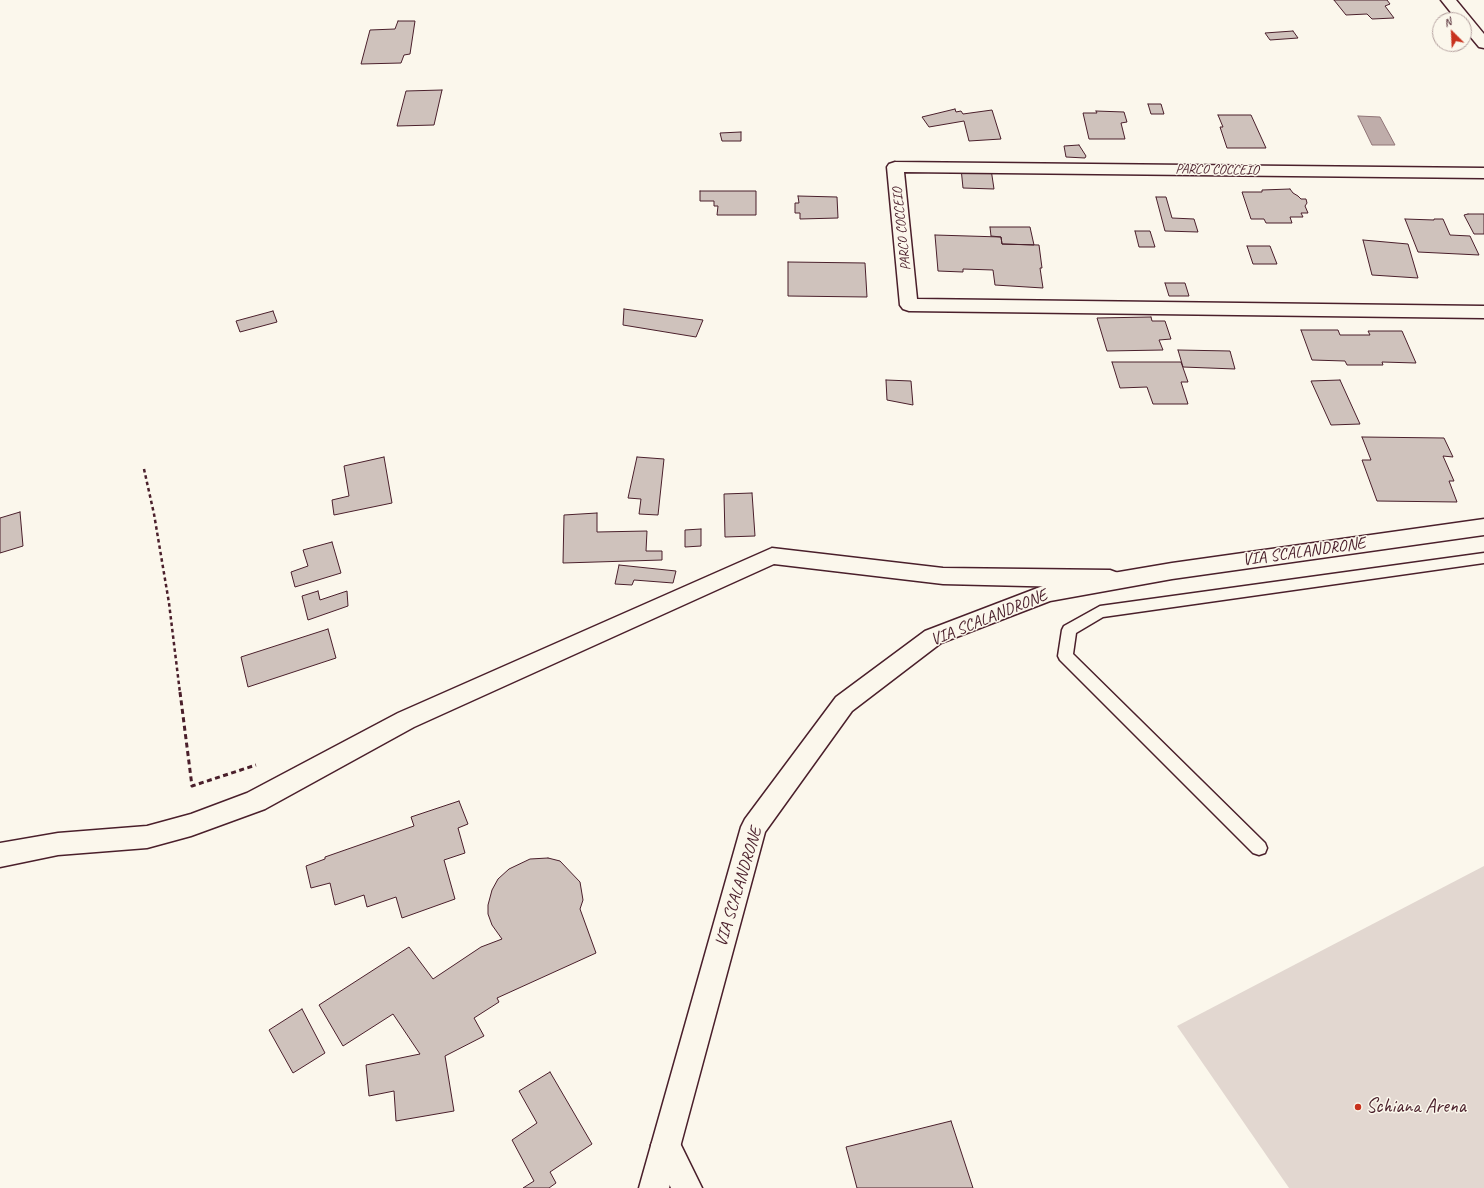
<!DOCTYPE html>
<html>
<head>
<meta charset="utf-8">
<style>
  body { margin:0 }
  #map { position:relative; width:1484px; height:1188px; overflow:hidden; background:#fbf7ec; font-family:Caveat,sans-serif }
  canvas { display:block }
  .north { position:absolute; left:1432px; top:12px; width:40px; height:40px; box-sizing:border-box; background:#fbf7ec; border:1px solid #b4a19f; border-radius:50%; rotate:336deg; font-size:11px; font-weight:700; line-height:16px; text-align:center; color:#4a1f2b }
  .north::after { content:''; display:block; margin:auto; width:14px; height:18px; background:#c8321e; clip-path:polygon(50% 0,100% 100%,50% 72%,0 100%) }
</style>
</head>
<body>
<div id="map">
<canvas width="1484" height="1188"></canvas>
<div class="north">N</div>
</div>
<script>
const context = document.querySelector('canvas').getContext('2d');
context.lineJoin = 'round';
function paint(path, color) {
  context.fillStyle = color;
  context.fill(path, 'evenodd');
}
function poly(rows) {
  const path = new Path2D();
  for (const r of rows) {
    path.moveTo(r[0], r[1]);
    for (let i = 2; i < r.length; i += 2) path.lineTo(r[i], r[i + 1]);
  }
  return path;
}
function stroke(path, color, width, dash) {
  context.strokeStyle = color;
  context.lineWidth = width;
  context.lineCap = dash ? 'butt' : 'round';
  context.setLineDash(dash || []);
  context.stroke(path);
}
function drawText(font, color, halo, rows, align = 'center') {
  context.font = font + ' Caveat,sans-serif';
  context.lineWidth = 3;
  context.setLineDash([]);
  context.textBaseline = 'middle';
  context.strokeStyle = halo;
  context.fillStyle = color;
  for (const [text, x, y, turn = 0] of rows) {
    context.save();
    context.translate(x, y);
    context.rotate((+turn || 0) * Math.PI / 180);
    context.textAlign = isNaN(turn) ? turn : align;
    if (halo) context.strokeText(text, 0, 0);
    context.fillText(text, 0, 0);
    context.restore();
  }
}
const green = poly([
  [1484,866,1484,1188,1289,1188,1177,1026]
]);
const water = poly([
  [1358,116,1380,117,1395,145,1372,145,1358,116]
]);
const building = poly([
  [1334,0,1387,0,1390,4,1385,6,1394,18,1372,19,1367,14,1346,15,1334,0],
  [398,21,415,21,410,54,404,55,401,63,361,64,370,30,395,29,398,21],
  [1293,31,1298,38,1270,40,1265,33,1293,31],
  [442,90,434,125,397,126,406,91,442,90],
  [1148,104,1161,104,1164,114,1151,114,1148,104],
  [955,109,956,112,961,111,963,114,992,110,1001,139,969,141,964,121,929,127,922,117,955,109],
  [1096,111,1124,112,1127,122,1121,123,1125,139,1089,139,1083,113,1097,113,1096,111],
  [1218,115,1251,115,1266,148,1227,148,1220,127,1223,127,1218,115],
  [741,132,741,141,722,141,720,133,741,132],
  [1079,145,1086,156,1085,158,1066,157,1064,146,1079,145],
  [961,168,991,169,994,189,963,188,961,168],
  [1290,189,1293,193,1298,196,1301,199,1306,199,1307,203,1305,206,1308,213,1301,213,1303,217,1290,217,1292,223,1266,223,1264,219,1251,219,1242,192,1262,192,1262,190,1290,189],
  [700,191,756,191,756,215,717,215,718,206,714,206,714,201,700,201,700,191],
  [798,196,837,197,838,218,800,219,800,213,795,213,795,203,799,203,798,196],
  [1156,197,1166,197,1172,218,1194,219,1198,232,1165,231,1156,197],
  [1468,214,1484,214,1484,234,1474,234,1464,215,1468,214],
  [1405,219,1434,220,1434,219,1443,219,1450,235,1470,236,1479,255,1418,252,1405,219],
  [990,227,1030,227,1034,245,1002,244,1001,237,991,236,990,227],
  [1135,231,1150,231,1155,247,1139,247,1135,231],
  [935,235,1001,237,1002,244,1039,245,1042,268,1040,268,1043,288,995,285,993,270,963,269,963,272,938,271,935,235],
  [1363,240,1408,244,1418,278,1372,275,1363,240],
  [1247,246,1270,246,1277,264,1253,264,1247,246],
  [788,262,865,263,867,297,788,296,788,262],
  [1165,283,1185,283,1189,296,1169,296,1165,283],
  [624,309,703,320,696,337,623,325,624,309],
  [273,311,277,322,240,332,236,321,273,311],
  [1151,317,1152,321,1165,321,1171,339,1159,340,1163,350,1107,351,1097,318,1151,317],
  [1301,330,1338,330,1340,335,1370,335,1368,331,1402,331,1416,363,1382,362,1383,365,1347,365,1345,361,1312,360,1301,330],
  [1178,350,1230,351,1235,369,1183,367,1178,350],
  [1112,362,1181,362,1188,382,1181,382,1188,404,1153,404,1147,387,1120,388,1112,362],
  [886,380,911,381,913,405,887,400,886,380],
  [1340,380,1360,424,1331,425,1311,381,1340,380],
  [1362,437,1444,438,1453,457,1443,456,1454,481,1449,481,1457,502,1377,501,1362,460,1371,460,1362,437],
  [384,457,392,503,334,515,332,500,349,496,344,466,384,457],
  [637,457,664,459,658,515,639,514,641,499,628,498,637,457],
  [752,493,755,536,725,537,724,494,752,493],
  [20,512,23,546,0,553,0,518,20,512],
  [597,513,597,532,647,531,646,551,662,551,662,560,563,563,564,515,597,513],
  [701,529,701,546,685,547,685,530,701,529],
  [332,542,341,573,295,587,291,572,308,566,303,550,332,542],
  [619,565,676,571,673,583,634,580,632,585,615,584,619,565],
  [318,591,320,600,347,591,348,606,308,620,302,596,318,591],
  [328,629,336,658,248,687,241,657,328,629],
  [459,801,468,824,458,828,465,853,444,860,455,899,402,918,396,897,367,907,364,895,335,905,330,883,311,888,306,866,325,859,325,857,414,826,411,817,459,801],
  [548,858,560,861,580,882,583,900,580,909,596,953,497,998,499,1002,474,1018,484,1036,445,1056,454,1111,396,1121,394,1091,369,1096,366,1065,420,1054,393,1014,343,1046,319,1005,409,947,433,979,481,947,502,939,492,925,488,914,488,905,492,890,498,879,509,869,530,859,548,858],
  [302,1009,325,1053,293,1073,269,1030,302,1009],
  [550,1072,592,1144,550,1172,556,1183,549,1188,523,1188,534,1181,512,1140,537,1123,519,1091,550,1072],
  [951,1121,973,1188,857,1188,846,1147,951,1121]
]);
const pathFar1 = poly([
  [144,469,154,514,169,603,180,693]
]);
const path = poly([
  [180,692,192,786,256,765]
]);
const lane = poly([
  [1484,553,1484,563,1103,617,1076,633,1073,654,1265,843,1267,848,1265,853,1259,855,1253,853,1060,660,1058,656,1062,630,1064,626,1100,606,1484,553]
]);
const street = poly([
  [895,162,1484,168,1484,178,904,172,917,299,1484,306,1484,318,909,311,903,309,900,305,887,167,889,164,895,162],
  [772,548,943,568,1110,570,1118,573,1121,579,1118,585,1110,588,943,584,774,564,414,727,265,809,191,836,147,848,58,855,0,867,0,843,58,833,147,826,191,814,247,793,398,713,772,548],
  [666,1130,676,1135,702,1188,671,1188,651,1145,656,1135,666,1130]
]);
const secondary = poly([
  [1441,0,1456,0,1484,34,1484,48,1479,47,1464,29,1464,20,1457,20,1441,0],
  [1484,519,1484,535,1172,579,1050,601,941,643,852,711,765,832,669,1188,639,1188,741,827,745,819,836,697,925,631,1048,584,1172,563,1484,519]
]);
const markers = [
  [1358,1107,4,"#c8321e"]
];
const farStreetnames = [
  ["PARCO COCCEIO",1217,170,1],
  ["PARCO COCCEIO",902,229,-96]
];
const streetNames = [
  ["VIA SCALANDRONE",1304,552,-8],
  ["VIA SCALANDRONE",989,618,-22],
  ["VIA SCALANDRONE",739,887,-73]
];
const nearPoinames = [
  ["Schiana Arena",1366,1107]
];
paint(green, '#e2d7d0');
paint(water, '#bfadaa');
stroke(water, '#907477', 1);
paint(building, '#cfc2bc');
stroke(building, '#4a1f2b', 1);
stroke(lane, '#4a1f2b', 3);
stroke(street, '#4a1f2b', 3);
stroke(secondary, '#4a1f2b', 3);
stroke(pathFar1, '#4a1f2b', 2.5, [3.5, 3]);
stroke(path, '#4a1f2b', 3, [5, 3.5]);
paint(lane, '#fbf7ec');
paint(street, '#fbf7ec');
paint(secondary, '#fbf7ec');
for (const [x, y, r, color] of markers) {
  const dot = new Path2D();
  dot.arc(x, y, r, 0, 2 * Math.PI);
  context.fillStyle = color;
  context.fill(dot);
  stroke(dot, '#fbf7ec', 1.5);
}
drawText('14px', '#4a1f2b', '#fbf7ec', farStreetnames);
drawText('17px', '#4a1f2b', '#fbf7ec', streetNames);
drawText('20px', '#4a1f2b', '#fbf7ec', nearPoinames, 'left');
</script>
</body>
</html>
